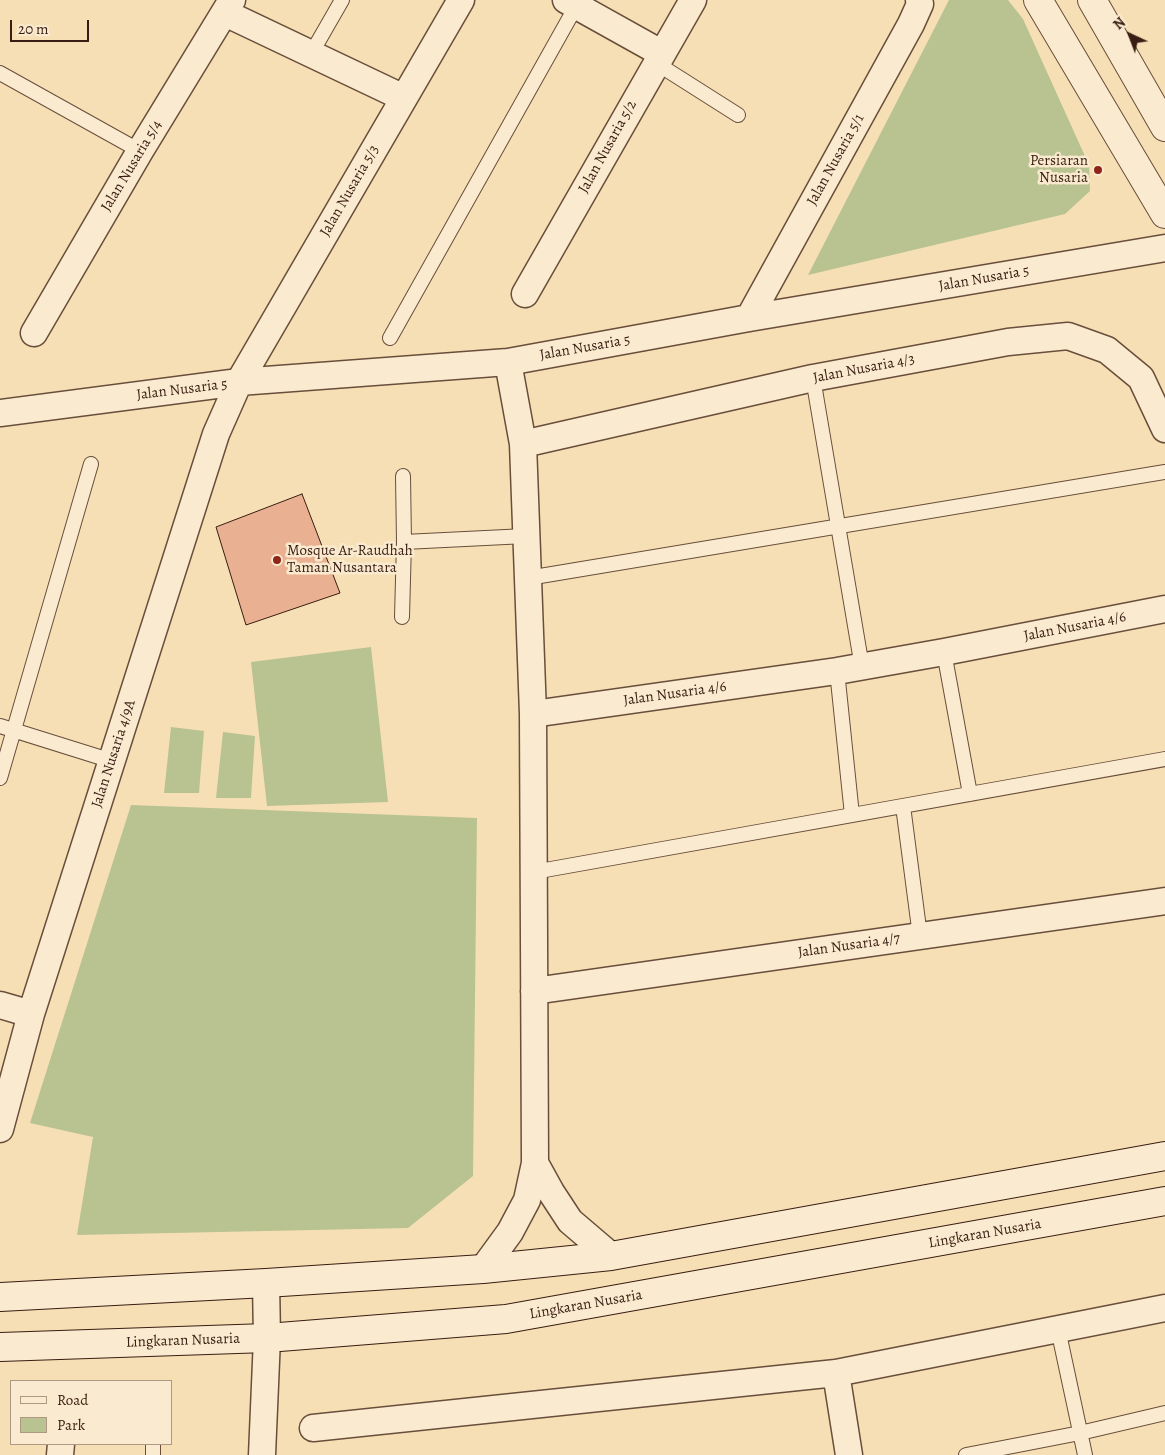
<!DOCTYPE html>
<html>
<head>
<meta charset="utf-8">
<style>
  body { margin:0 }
  #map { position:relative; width:1165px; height:1455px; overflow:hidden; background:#f7dfb5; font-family:Alegreya,serif }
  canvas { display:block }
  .legend { position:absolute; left:10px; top:1380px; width:162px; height:65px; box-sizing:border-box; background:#faeacf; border:1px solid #ac9883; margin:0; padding:6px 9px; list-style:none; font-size:15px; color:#381d12 }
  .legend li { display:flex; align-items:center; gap:10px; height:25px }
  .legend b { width:25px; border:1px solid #ac9883 }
  .north { position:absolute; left:1105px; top:10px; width:50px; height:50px; -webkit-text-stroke:4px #faeacf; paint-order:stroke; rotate:317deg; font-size:14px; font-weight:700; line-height:20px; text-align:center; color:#381d12 }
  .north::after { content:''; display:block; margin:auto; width:18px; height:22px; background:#381d12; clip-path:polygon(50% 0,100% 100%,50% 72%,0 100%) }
  .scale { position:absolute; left:10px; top:20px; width:79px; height:22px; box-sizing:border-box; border:2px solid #381d12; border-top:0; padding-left:6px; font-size:15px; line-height:18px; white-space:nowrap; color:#381d12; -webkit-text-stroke:4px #faeacf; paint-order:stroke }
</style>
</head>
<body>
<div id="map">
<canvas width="1165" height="1455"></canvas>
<ul class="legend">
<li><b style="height:6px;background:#faeacf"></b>Road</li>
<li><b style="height:14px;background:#b8c391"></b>Park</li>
</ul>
<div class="north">N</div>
<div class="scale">20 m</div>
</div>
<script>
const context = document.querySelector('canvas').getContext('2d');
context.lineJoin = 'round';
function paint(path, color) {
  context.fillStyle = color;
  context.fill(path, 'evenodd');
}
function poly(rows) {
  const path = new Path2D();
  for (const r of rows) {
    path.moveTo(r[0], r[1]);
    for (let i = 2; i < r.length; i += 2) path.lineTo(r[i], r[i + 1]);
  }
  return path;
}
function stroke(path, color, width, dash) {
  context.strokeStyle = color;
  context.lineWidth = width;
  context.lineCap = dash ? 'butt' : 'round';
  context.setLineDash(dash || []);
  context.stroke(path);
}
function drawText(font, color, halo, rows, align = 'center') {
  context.font = font + ' Alegreya,serif';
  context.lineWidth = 5;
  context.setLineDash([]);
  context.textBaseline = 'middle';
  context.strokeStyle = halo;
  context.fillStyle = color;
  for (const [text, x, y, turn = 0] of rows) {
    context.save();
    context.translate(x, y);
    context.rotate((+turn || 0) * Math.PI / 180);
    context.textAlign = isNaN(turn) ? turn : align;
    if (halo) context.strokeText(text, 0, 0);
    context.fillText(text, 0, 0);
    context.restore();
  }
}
const green = poly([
  [949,0,1008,0,1023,19,1089,165,1090,191,1065,214,808,275],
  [371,647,388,802,267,806,251,662],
  [171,727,204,731,199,793,164,793],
  [223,732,255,736,251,798,216,798],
  [131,805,477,818,473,1176,408,1228,77,1235,93,1137,30,1123]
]);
const building = poly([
  [302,494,340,593,246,625,216,527,302,494]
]);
const service = poly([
  [311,54,342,0],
  [656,63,738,115],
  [0,73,140,151],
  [390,338,579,1],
  [813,378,862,667],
  [404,542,526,536],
  [528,578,1165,472],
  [402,617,404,542,403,476],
  [944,652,970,794],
  [837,671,852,815],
  [0,726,112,761],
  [0,778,91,464],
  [903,806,920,936],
  [534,872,1165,759],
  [1058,1329,1085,1455],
  [153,1455,153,1444],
  [966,1455,1080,1433,1165,1413]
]);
const minor = poly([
  [566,0,661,53],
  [225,13,404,98],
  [525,294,693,0],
  [749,318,911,24,920,4,919,0],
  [34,333,140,151,232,0],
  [508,362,523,444,533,714,837,671,944,652,1165,609],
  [0,413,239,382,508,362,749,318,1165,248],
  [523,444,813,378,1008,342,1068,336,1107,350,1141,378,1165,429],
  [534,991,1165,901],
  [0,1005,31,1014],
  [0,1129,31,1014,216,434,239,382,461,0],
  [535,1163,551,1192,570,1221,611,1256],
  [483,1269,510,1232,527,1200,535,1163,533,714],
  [836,1373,849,1455],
  [313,1428,836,1373,1165,1308],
  [60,1455,61,1444],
  [262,1455,267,1338,266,1283]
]);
const tertiary = poly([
  [1038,0,1165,214],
  [1092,0,1165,127]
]);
const secondary = poly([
  [0,1297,266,1283,483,1269,611,1256,1165,1156],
  [0,1347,267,1338,506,1319,1165,1201]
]);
const markers = [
  [1098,170,5,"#8f2418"],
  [277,560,5,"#8f2418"]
];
const streetNames = [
  ["Jalan Nusaria 5/2",608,147,-61],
  ["Jalan Nusaria 5/1",836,160,-61],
  ["Jalan Nusaria 5/4",132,166,-59],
  ["Jalan Nusaria 5/3",350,191,-60],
  ["Jalan Nusaria 5",984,279,-10],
  ["Jalan Nusaria 5",585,348,-10],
  ["Jalan Nusaria 4/3",864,369,-11],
  ["Jalan Nusaria 5",182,390,-7],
  ["Jalan Nusaria 4/6",1075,627,-11],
  ["Jalan Nusaria 4/6",675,694,-8],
  ["Jalan Nusaria 4/9A",114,754,-72],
  ["Jalan Nusaria 4/7",849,946,-8],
  ["Lingkaran Nusaria",985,1234,-10],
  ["Lingkaran Nusaria",586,1305,-10],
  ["Lingkaran Nusaria",183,1341,-2]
];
const poiNames = [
  ["Persiaran",1088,161],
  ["Nusaria",1088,178],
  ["Mosque Ar-Raudhah",287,551,"left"],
  ["Taman Nusantara",287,568,"left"]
];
paint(green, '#b8c391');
paint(building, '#e9b192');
stroke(building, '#381d12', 1);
stroke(service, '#684e3b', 16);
stroke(minor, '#684e3b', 29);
stroke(tertiary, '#684e3b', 30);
stroke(secondary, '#381d12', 30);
stroke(service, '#faeacf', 14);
stroke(minor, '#faeacf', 26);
stroke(tertiary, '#faeacf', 28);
stroke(secondary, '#faeacf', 28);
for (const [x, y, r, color] of markers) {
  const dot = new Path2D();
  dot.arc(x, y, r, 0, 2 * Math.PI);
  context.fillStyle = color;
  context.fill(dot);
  stroke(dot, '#faeacf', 2);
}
drawText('15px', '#381d12', '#faeacf', streetNames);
drawText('15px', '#381d12', '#faeacf', poiNames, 'right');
</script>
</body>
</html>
